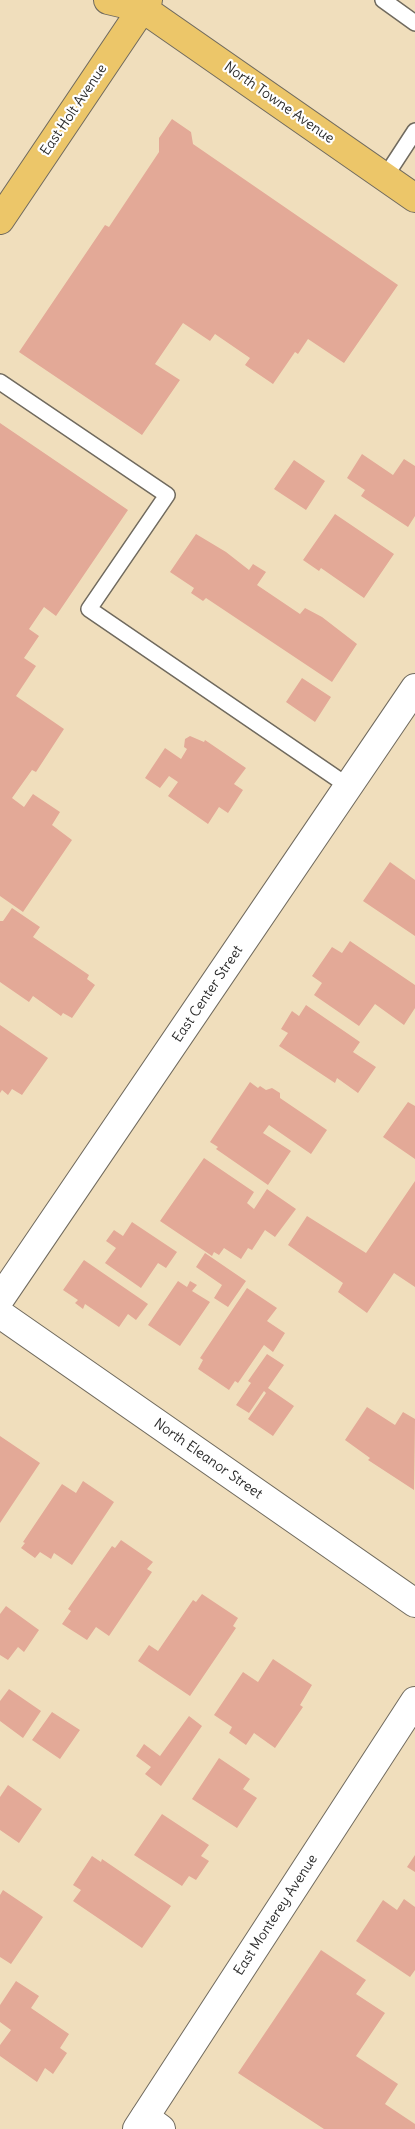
<!DOCTYPE html>
<html>
<head>
<meta charset="utf-8">
<style>
  body { margin:0 }
  canvas { display:block; background:#f0debc }
</style>
</head>
<body>
<canvas width="415" height="2129"></canvas>
<script>
const context = document.querySelector('canvas').getContext('2d');
context.lineJoin = 'round';
function paint(path, color) {
  context.fillStyle = color;
  context.fill(path, 'evenodd');
}
function poly(rows) {
  const path = new Path2D();
  for (const r of rows) {
    path.moveTo(r[0], r[1]);
    for (let i = 2; i < r.length; i += 2) path.lineTo(r[i], r[i + 1]);
  }
  return path;
}
function stroke(path, color, width, dash) {
  context.strokeStyle = color;
  context.lineWidth = width;
  context.lineCap = dash ? 'butt' : 'round';
  context.setLineDash(dash || []);
  context.stroke(path);
}
function drawText(font, color, halo, rows, align = 'center') {
  context.font = font + ' Delius,sans-serif';
  context.lineWidth = 4.5;
  context.setLineDash([]);
  context.textBaseline = 'middle';
  context.strokeStyle = halo;
  context.fillStyle = color;
  for (const [text, x, y, turn = 0] of rows) {
    context.save();
    context.translate(x, y);
    context.rotate((+turn || 0) * Math.PI / 180);
    context.textAlign = isNaN(turn) ? turn : align;
    if (halo) context.strokeText(text, 0, 0);
    context.fillText(text, 0, 0);
    context.restore();
  }
}
const building = poly([
  [172,119,191,132,193,144,398,285,344,363,308,339,298,354,295,352,273,384,245,365,250,358,215,334,210,341,183,323,155,364,180,380,142,435,19,352,105,225,109,227,159,152,159,138],
  [0,423,128,510,56,616,44,607,29,629,39,636,24,658,36,666,16,696,64,729,36,772,32,770,12,798,24,807,33,794,60,812,52,825,72,840,23,912,0,896],
  [362,454,393,475,404,459,415,466,415,516,408,527,361,496,365,490,347,478],
  [294,460,325,481,306,510,274,489],
  [335,514,394,554,364,598,321,568,319,571,303,560],
  [196,534,226,552,249,570,253,564,266,572,257,585,300,614,305,608,322,617,357,644,332,682,206,598,203,601,191,593,194,588,170,572],
  [302,678,331,697,315,722,286,702],
  [190,736,204,742,205,740,246,768,234,784,243,790,228,813,219,807,208,824,168,796,178,782,169,776,160,788,145,778,165,748,181,759,187,749,184,747,185,739],
  [390,862,415,880,415,936,363,901],
  [12,908,40,927,33,937,89,975,87,979,95,985,72,1018,63,1013,61,1016,33,996,29,1002,0,982,0,921,3,921],
  [350,941,415,985,415,1008,404,1025,375,1004,359,1026,314,995,322,983,312,976,332,947,342,953],
  [306,1005,360,1042,353,1052,376,1067,358,1093,337,1078,335,1083,279,1046,288,1033,281,1029,292,1011,299,1016],
  [0,1025,48,1058,22,1095,12,1089,8,1095,2,1090,0,1093],
  [250,1082,258,1088,260,1086,266,1090,272,1088,280,1093,280,1098,327,1130,311,1154,269,1125,263,1133,291,1151,268,1185,216,1149,218,1147,210,1142],
  [408,1102,415,1106,415,1159,383,1137],
  [204,1158,254,1192,247,1203,254,1209,267,1189,296,1209,275,1237,265,1230,252,1250,248,1248,241,1259,224,1248,219,1255,214,1252,212,1256,160,1221],
  [415,1181,415,1287,394,1273,367,1313,338,1292,343,1283,288,1245,307,1216,366,1253],
  [132,1222,177,1252,166,1268,158,1263,141,1288,105,1263,116,1248,106,1241,114,1230,123,1236],
  [205,1253,246,1281,228,1307,214,1298,222,1285,196,1267],
  [84,1260,148,1304,136,1320,128,1314,119,1327,85,1304,83,1309,75,1303,78,1300,63,1290],
  [178,1281,187,1287,190,1281,197,1285,192,1291,210,1302,180,1346,148,1325],
  [247,1288,277,1308,267,1321,285,1333,273,1352,264,1345,238,1383,235,1381,229,1390,198,1369,203,1360,200,1358],
  [267,1354,284,1365,268,1388,294,1406,273,1436,248,1419,266,1393,264,1391,249,1413,236,1405,251,1383,248,1381],
  [367,1407,395,1425,403,1412,415,1419,414,1490,368,1460,370,1458,345,1440],
  [0,1436,40,1463,0,1523],
  [83,1481,114,1502,72,1565,54,1553,51,1559,40,1552,35,1558,21,1548,25,1543,23,1542,62,1484,76,1493],
  [121,1540,153,1562,147,1569,152,1572,109,1636,96,1627,87,1640,62,1624,71,1611,68,1609,112,1546,115,1548],
  [202,1594,238,1618,233,1626,236,1628,190,1696,138,1661,149,1645,158,1651,193,1600,196,1602],
  [6,1606,39,1630,24,1652,18,1647,8,1660,0,1655,0,1614],
  [273,1659,312,1685,300,1705,303,1707,275,1748,254,1733,246,1745,229,1733,232,1727,214,1715,243,1672,258,1682],
  [9,1689,41,1711,23,1738,0,1721,0,1701],
  [52,1712,80,1730,60,1759,32,1740],
  [189,1716,202,1726,161,1786,145,1774,151,1767,136,1756,144,1744,160,1756],
  [219,1758,250,1779,243,1789,257,1798,237,1828,192,1799],
  [8,1785,42,1809,19,1843,0,1830,0,1797],
  [162,1814,209,1845,201,1856,209,1861,196,1880,189,1876,182,1886,134,1855],
  [415,1855,415,1872,407,1867],
  [92,1856,101,1862,102,1859,171,1906,142,1948,73,1901,81,1890,73,1885],
  [3,1890,43,1917,11,1964,0,1957,0,1895],
  [404,1899,415,1907,415,1970,410,1977,356,1941,383,1900,397,1910],
  [321,1950,366,1980,356,1994,385,2013,356,2056,398,2084,385,2104,415,2124,415,2129,324,2129,238,2073],
  [16,1981,39,1996,31,2008,69,2034,60,2048,67,2053,53,2074,45,2068,37,2082,0,2056,0,2045,11,2030,0,2022,0,2005]
]);
const service = poly([
  [383,0,415,23],
  [385,177,415,131],
  [0,382,167,495,89,609,348,786]
]);
const minor = poly([
  [0,1299,415,688],
  [0,1314,415,1603],
  [145,2117,161,2129]
]);
const tertiary = poly([
  [137,2129,415,1701]
]);
const primary = poly([
  [108,0,142,8,415,198],
  [0,220,148,0]
]);
const streetNames = [
  ["North Towne Avenue",279,103,35],
  ["East Holt Avenue",74,110,-56],
  ["East Center Street",208,994,-56],
  ["North Eleanor Street",208,1459,35],
  ["East Monterey Avenue",276,1915,-57]
];
paint(building, '#e3a997');
stroke(service, '#706a5e', 18);
stroke(minor, '#706a5e', 30);
stroke(tertiary, '#706a5e', 30);
stroke(primary, '#706a5e', 30);
stroke(service, '#fff', 15);
stroke(minor, '#fff', 28);
stroke(tertiary, '#fff', 28);
stroke(primary, '#ecc669', 28);
drawText('14px', '#2b2b2b', '#fff', streetNames);
</script>
</body>
</html>
